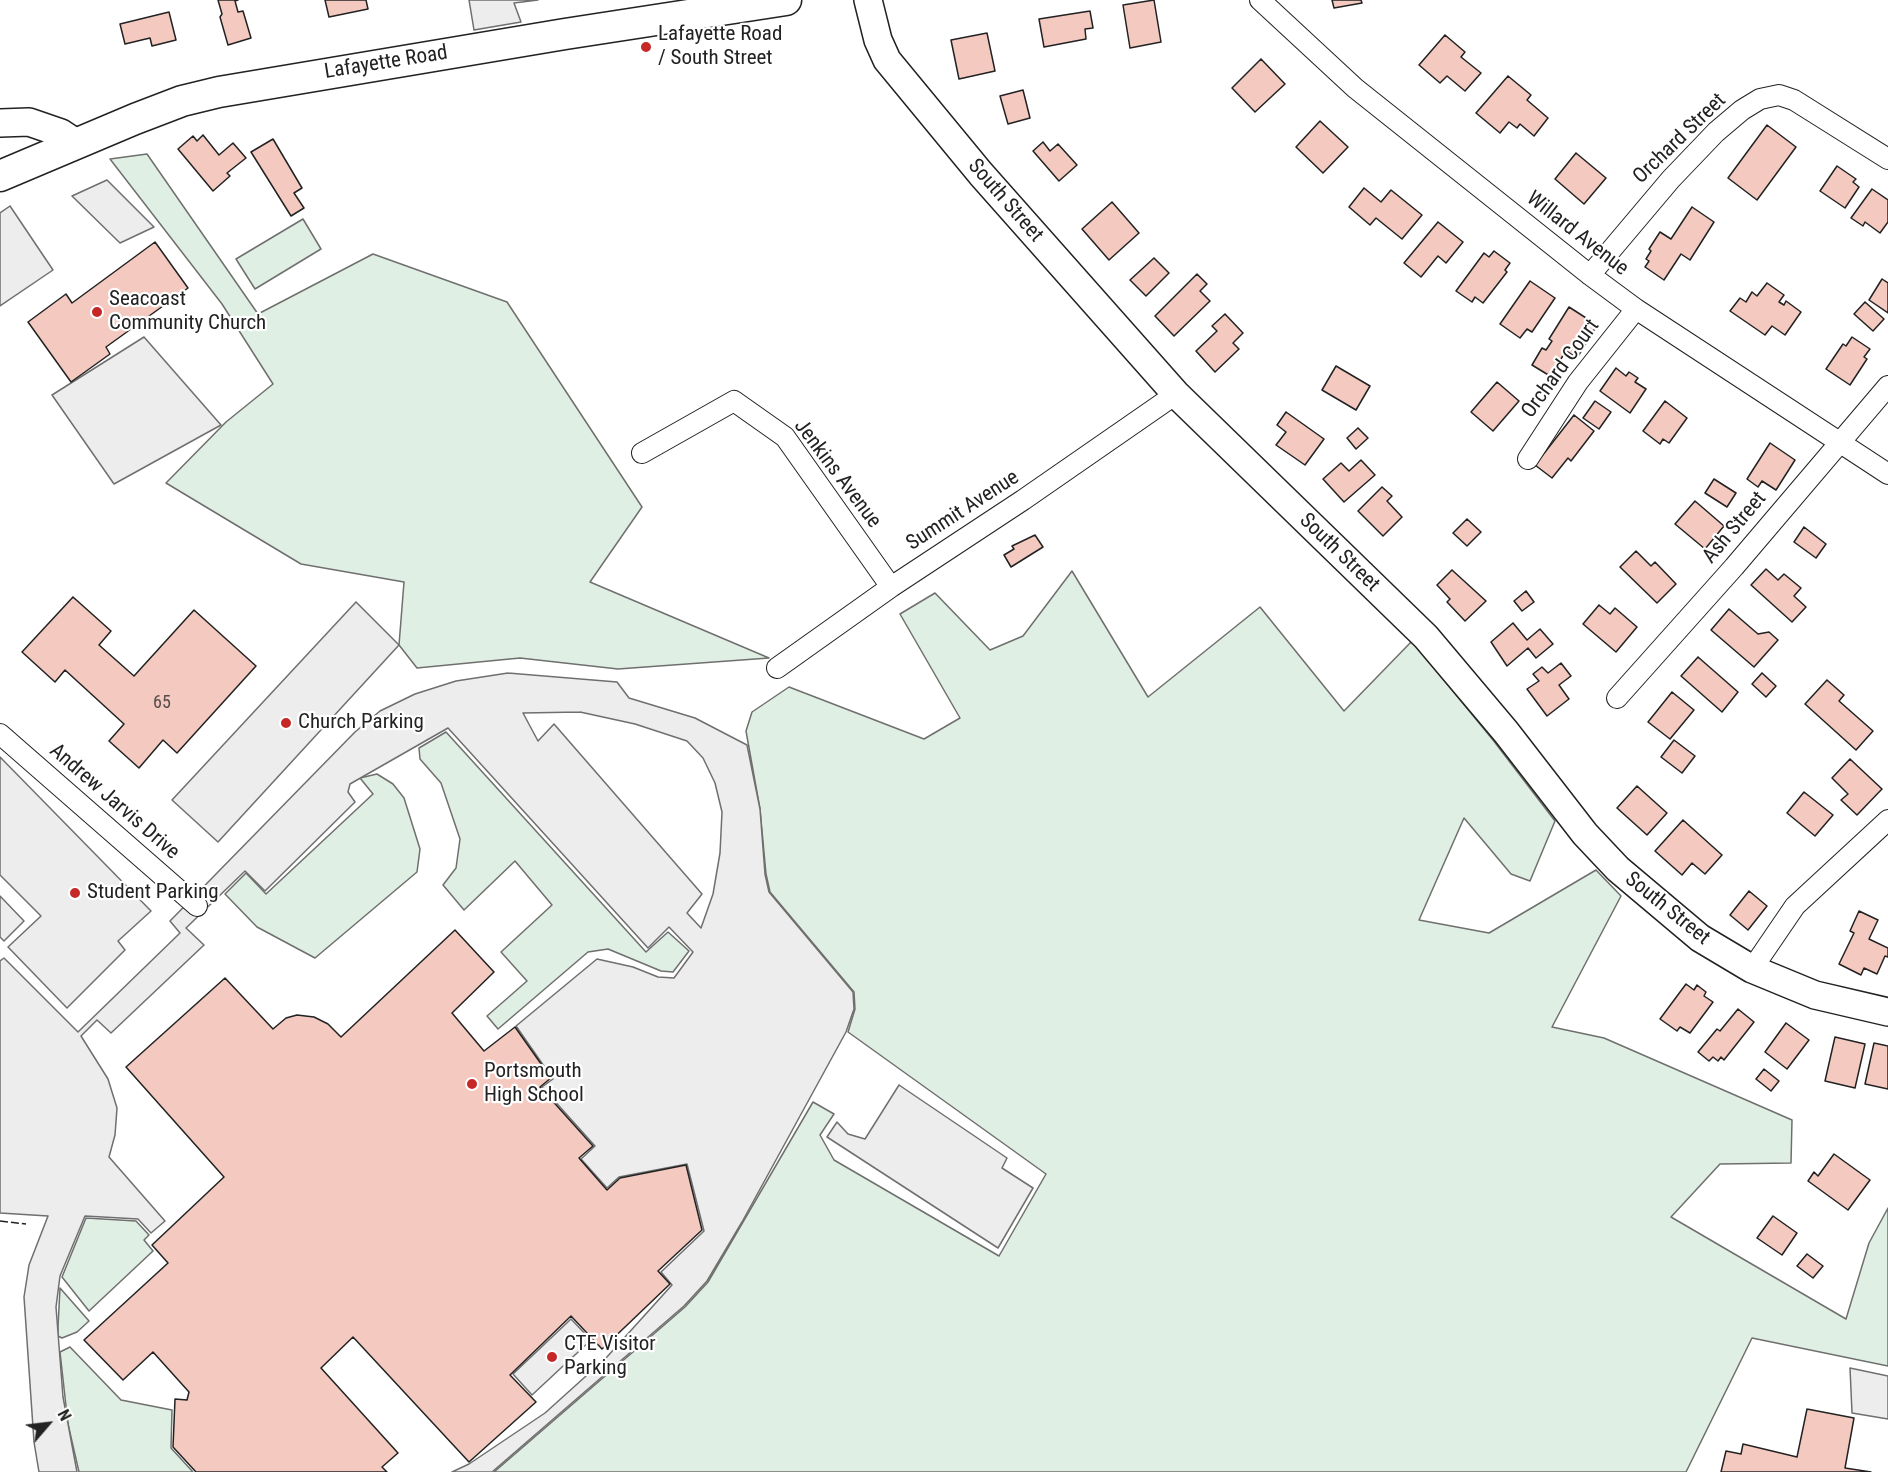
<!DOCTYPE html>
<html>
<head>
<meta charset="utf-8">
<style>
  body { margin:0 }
  #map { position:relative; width:1888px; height:1472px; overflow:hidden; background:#fff; font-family:"Roboto Condensed",sans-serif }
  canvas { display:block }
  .north { position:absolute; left:18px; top:1394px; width:60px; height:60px; -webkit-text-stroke:4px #fff; paint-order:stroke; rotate:62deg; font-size:16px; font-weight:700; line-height:24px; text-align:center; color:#222 }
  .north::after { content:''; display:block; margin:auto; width:21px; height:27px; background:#222; clip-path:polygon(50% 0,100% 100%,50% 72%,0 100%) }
</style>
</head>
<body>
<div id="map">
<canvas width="1888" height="1472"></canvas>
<div class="north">N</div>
</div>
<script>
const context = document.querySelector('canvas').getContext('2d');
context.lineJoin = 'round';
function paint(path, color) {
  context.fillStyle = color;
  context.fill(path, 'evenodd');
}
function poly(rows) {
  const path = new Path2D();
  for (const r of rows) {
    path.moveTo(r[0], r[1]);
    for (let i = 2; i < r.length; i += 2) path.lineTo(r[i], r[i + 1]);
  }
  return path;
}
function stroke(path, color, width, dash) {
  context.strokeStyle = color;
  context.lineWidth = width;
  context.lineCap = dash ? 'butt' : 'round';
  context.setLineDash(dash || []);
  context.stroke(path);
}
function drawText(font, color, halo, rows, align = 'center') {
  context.font = font + ' "Roboto Condensed",sans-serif';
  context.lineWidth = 4.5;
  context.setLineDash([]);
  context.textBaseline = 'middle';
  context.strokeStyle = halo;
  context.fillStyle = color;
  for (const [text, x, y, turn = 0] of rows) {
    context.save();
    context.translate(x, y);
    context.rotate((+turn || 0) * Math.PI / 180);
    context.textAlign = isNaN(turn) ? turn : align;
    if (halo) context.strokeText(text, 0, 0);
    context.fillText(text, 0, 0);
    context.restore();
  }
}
const green = poly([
  [147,154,258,314,373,254,507,302,642,507,590,582,769,658,618,669,520,658,417,668,399,645,404,582,301,564,166,483,226,422,273,384,222,304,110,159,147,154],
  [303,219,321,249,255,289,236,259,303,219],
  [1072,571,1148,697,1260,607,1344,711,1412,641,1493,740,1555,821,1530,881,1511,874,1464,818,1419,920,1489,933,1596,870,1621,896,1552,1027,1604,1038,1792,1120,1791,1163,1720,1164,1671,1217,1846,1319,1869,1243,1888,1208,1888,1366,1752,1338,1686,1472,494,1472,685,1307,708,1282,813,1102,834,1114,820,1135,834,1160,999,1256,1046,1174,848,1032,855,1009,854,992,770,892,766,874,760,809,746,731,752,712,789,687,924,739,960,718,900,614,935,593,990,650,1023,636,1072,571],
  [446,732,646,952,668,932,689,951,673,972,661,971,608,949,588,952,498,1029,487,1016,527,981,501,952,552,905,515,861,464,910,443,885,456,868,460,839,441,783,420,759,419,748,446,732],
  [377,774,393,784,404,798,420,849,417,872,315,958,257,927,225,894,246,873,266,894,373,794,360,778,377,774],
  [86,1218,136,1221,149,1235,144,1240,153,1251,89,1311,62,1277,86,1218],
  [60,1288,89,1321,77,1332,62,1338,58,1336,58,1327,60,1288],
  [70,1347,121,1400,172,1410,171,1448,193,1472,79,1472,68,1424,60,1352,70,1347]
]);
const parking = poly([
  [469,0,538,0,514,3,521,22,474,30,469,0],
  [107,180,154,227,120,243,72,196,107,180],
  [10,206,53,270,0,306,0,213,10,206],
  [144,337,221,425,114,484,52,395,144,337],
  [356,602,399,645,218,842,172,800,356,602],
  [508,673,617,682,629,698,695,718,747,745,760,809,765,874,769,892,853,992,854,1009,846,1032,742,1222,707,1281,684,1306,492,1472,452,1472,469,1464,545,1413,606,1358,672,1285,661,1272,704,1231,687,1164,619,1177,607,1188,581,1159,595,1146,542,1087,553,1079,516,1026,597,959,633,967,658,977,674,978,693,952,669,927,648,948,448,728,350,784,348,792,355,802,265,891,245,871,186,928,204,945,111,1033,97,1020,81,1036,108,1079,117,1108,115,1135,109,1157,165,1221,151,1233,138,1219,85,1216,60,1276,56,1307,63,1397,77,1472,39,1472,34,1442,24,1297,29,1265,48,1216,0,1213,0,961,4,958,78,1032,180,933,170,921,355,732,380,711,415,694,456,681,508,673],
  [580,712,635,724,687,741,703,758,715,783,722,812,720,853,713,894,701,928,687,913,702,894,554,724,538,741,523,713,580,712],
  [0,757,151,911,118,941,125,950,67,1008,8,947,41,916,0,875,0,757],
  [0,896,24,921,4,941,0,937,0,896],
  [899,1085,1007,1158,1002,1168,1033,1188,998,1248,827,1137,837,1122,848,1134,865,1139,899,1085],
  [571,1319,591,1340,532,1395,513,1374,571,1319],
  [1850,1368,1888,1376,1888,1419,1852,1413,1850,1368]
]);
const building = poly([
  [218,0,238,0,235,1,238,12,243,11,251,38,228,45,220,17,222,14,218,0],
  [325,0,366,0,368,9,329,17,325,0],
  [1154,0,1161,42,1130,48,1123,5,1154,0],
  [1332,0,1361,0,1362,3,1334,8,1332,0],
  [1090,11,1093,28,1085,29,1086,39,1044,47,1039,19,1090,11],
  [169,12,176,40,152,46,150,38,125,44,120,24,169,12],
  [987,33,995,71,959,79,951,40,987,33],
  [1445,35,1465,52,1461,57,1481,73,1465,91,1447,76,1440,83,1419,65,1445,35],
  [1261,59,1285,84,1255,112,1232,88,1261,59],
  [1508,76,1531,95,1527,100,1548,118,1534,136,1520,124,1517,128,1509,122,1500,133,1476,113,1508,76],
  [1023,90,1030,118,1008,124,1000,96,1023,90],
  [1320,121,1348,147,1323,173,1296,147,1320,121],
  [1767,125,1796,147,1757,200,1728,178,1767,125],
  [203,135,219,155,233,143,246,158,227,173,230,176,213,191,178,149,193,136,197,141,203,135],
  [273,139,302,188,294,193,304,208,291,216,251,152,273,139],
  [1043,142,1050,151,1058,144,1077,165,1059,181,1033,151,1043,142],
  [1576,153,1606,178,1584,204,1555,179,1576,153],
  [1837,166,1856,179,1853,182,1859,187,1845,208,1820,191,1837,166],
  [1364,188,1381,202,1391,190,1422,215,1402,239,1376,218,1370,225,1349,207,1364,188],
  [1872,189,1888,200,1888,222,1880,233,1865,222,1863,226,1851,218,1872,189],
  [1112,202,1139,233,1109,260,1082,229,1112,202],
  [1692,207,1714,222,1690,260,1681,254,1664,280,1645,267,1649,261,1646,259,1651,251,1649,249,1660,232,1671,239,1692,207],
  [1438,222,1463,242,1446,263,1438,256,1421,277,1404,263,1438,222],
  [155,242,188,288,106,347,110,354,71,382,28,322,66,294,72,303,155,242],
  [1494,251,1510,263,1505,270,1507,272,1483,303,1475,297,1472,302,1456,291,1484,253,1489,257,1494,251],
  [1154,258,1169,273,1146,296,1130,280,1154,258],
  [1197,274,1207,284,1200,291,1210,301,1174,336,1155,316,1197,274],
  [1882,279,1888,283,1888,313,1869,300,1882,279],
  [1530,281,1555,298,1532,332,1527,329,1520,338,1500,324,1530,281],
  [1767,283,1784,295,1779,302,1784,305,1786,301,1801,312,1785,335,1772,326,1765,335,1730,311,1740,298,1746,302,1752,292,1757,296,1767,283],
  [1865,302,1884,319,1873,331,1854,314,1865,302],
  [1569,307,1597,325,1577,358,1566,351,1550,376,1532,365,1542,348,1546,350,1552,341,1549,339,1569,307],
  [1225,314,1243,333,1233,343,1239,349,1215,372,1196,351,1217,331,1212,326,1225,314],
  [1852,337,1870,349,1864,357,1867,359,1850,385,1826,369,1843,344,1846,346,1852,337],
  [1336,366,1370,386,1356,410,1322,390,1336,366],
  [1616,368,1626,376,1629,372,1638,378,1635,382,1646,389,1630,413,1600,391,1616,368],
  [1497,382,1519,401,1493,431,1471,412,1497,382],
  [1595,401,1611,412,1599,429,1583,418,1595,401],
  [1665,401,1687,418,1669,443,1663,439,1660,444,1643,431,1665,401],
  [1286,412,1324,439,1305,465,1276,445,1286,432,1277,425,1286,412],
  [1574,415,1594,431,1571,461,1568,458,1552,478,1535,465,1574,415],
  [1358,428,1368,438,1356,449,1347,438,1358,428],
  [1770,443,1795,460,1776,490,1762,481,1758,487,1747,479,1770,443],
  [1361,460,1375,475,1344,502,1323,479,1341,463,1349,471,1361,460],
  [1714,479,1736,493,1727,507,1705,493,1714,479],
  [1382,487,1392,496,1387,501,1402,517,1383,536,1358,511,1382,487],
  [1695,501,1724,526,1705,549,1675,524,1695,501],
  [1467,519,1481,532,1467,546,1453,533,1467,519],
  [1804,527,1826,544,1816,558,1794,542,1804,527],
  [1035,535,1043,547,1011,567,1004,555,1014,549,1012,546,1035,535],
  [1636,551,1651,566,1655,562,1676,584,1657,603,1620,567,1636,551],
  [1766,569,1778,580,1784,574,1801,588,1794,596,1806,607,1792,622,1751,585,1766,569],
  [1452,570,1486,601,1465,621,1447,602,1450,599,1437,585,1452,570],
  [1526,591,1534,602,1522,611,1514,601,1526,591],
  [73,597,111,631,99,645,134,676,194,610,256,666,177,753,163,740,139,768,109,741,124,724,65,670,55,682,22,652,73,597],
  [1599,605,1610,614,1615,608,1637,627,1616,652,1583,624,1599,605],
  [1729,609,1758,634,1769,632,1778,640,1754,667,1711,630,1729,609],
  [1513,623,1527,640,1540,629,1553,644,1536,658,1528,648,1507,666,1491,642,1513,623],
  [1698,657,1738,692,1722,712,1681,676,1698,657],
  [1561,663,1571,676,1559,685,1569,699,1547,716,1527,689,1539,681,1533,674,1542,667,1548,673,1561,663],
  [1762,673,1776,686,1766,697,1752,684,1762,673],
  [1827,680,1844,695,1839,701,1873,731,1856,750,1805,704,1827,680],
  [1672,692,1694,710,1670,739,1648,722,1672,692],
  [1674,740,1695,756,1682,773,1661,757,1674,740],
  [1850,759,1882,789,1857,815,1841,800,1848,794,1832,778,1850,759],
  [1637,786,1667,813,1647,835,1617,808,1637,786],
  [1804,792,1833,815,1815,836,1787,813,1804,792],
  [1683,820,1722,855,1705,874,1692,863,1682,875,1655,851,1683,820],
  [1749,891,1767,906,1748,930,1730,915,1749,891],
  [1859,911,1878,920,1869,939,1888,948,1888,957,1885,956,1877,974,1864,968,1861,975,1839,964,1854,933,1850,931,1859,911],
  [455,930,494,972,452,1013,484,1051,515,1027,551,1078,540,1087,593,1146,579,1158,607,1190,620,1178,686,1165,702,1230,658,1271,670,1284,602,1349,571,1316,510,1375,536,1402,469,1462,353,1337,321,1368,398,1453,382,1467,387,1472,196,1472,173,1447,175,1399,187,1400,189,1392,153,1352,123,1380,84,1340,168,1263,152,1245,224,1177,126,1067,225,978,273,1029,286,1018,297,1015,314,1017,328,1024,341,1037,455,930],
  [1686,984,1694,990,1697,985,1706,992,1704,996,1713,1002,1690,1033,1680,1027,1677,1031,1660,1019,1686,984],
  [1738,1009,1754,1022,1724,1060,1721,1057,1718,1061,1713,1057,1709,1061,1698,1052,1717,1029,1720,1031,1738,1009],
  [1786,1023,1809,1040,1787,1069,1765,1052,1786,1023],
  [1835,1037,1865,1044,1855,1088,1825,1081,1835,1037],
  [1874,1043,1888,1046,1888,1089,1865,1084,1874,1043],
  [1764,1069,1779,1081,1771,1091,1756,1079,1764,1069],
  [1834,1154,1870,1180,1848,1210,1808,1181,1814,1172,1818,1176,1834,1154],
  [1773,1216,1797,1233,1782,1255,1757,1238,1773,1216],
  [1807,1254,1823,1266,1813,1278,1797,1266,1807,1254],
  [1807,1409,1854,1418,1845,1468,1871,1472,1721,1472,1726,1451,1741,1454,1743,1444,1797,1457,1807,1409]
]);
const street = poly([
  [1260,0,1355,88,1590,275,1636,309,1888,474],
  [1590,275,1671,179,1716,132,1742,110,1760,99,1779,95,1794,100,1888,159],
  [642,453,734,401,785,437,891,587],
  [1528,459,1578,382,1636,309],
  [777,668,891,587,1023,500,1176,394],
  [1617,698,1734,567,1888,386],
  [0,734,197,906],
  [1752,969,1795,906,1888,820]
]);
const secondary = poly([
  [868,0,878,40,887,60,981,174,1176,394,1426,637,1506,732,1585,834,1618,869,1700,938,1752,969,1815,995,1888,1012],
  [0,123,29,122,61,133,76,143]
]);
const primary = poly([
  [0,176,135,119,182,101,219,92,565,34,786,0]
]);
const fence = poly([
  [0,1221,26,1224]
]);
const markers = [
  [646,47,6,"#c62828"],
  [97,312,6,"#c62828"],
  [286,723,6,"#c62828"],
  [75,893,6,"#c62828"],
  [472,1084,6,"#c62828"],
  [552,1357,6,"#c62828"]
];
const numberNames = [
  ["65",162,703]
];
const poiNames = [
  ["Lafayette Road",658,35],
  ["/ South Street",658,59],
  ["Seacoast",109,300],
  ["Community Church",109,324],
  ["Church Parking",298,723],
  ["Student Parking",87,893],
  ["Portsmouth",484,1072],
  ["High School",484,1096],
  ["CTE Visitor",564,1345],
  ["Parking",564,1369]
];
const streetNames = [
  ["Lafayette Road",386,63,-9],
  ["Orchard Street",1680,139,-44],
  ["South Street",1005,201,49],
  ["Willard Avenue",1577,234,38],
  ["Orchard Court",1561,369,-54],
  ["Jenkins Avenue",837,474,53],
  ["Summit Avenue",963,511,-33],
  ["Ash Street",1735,528,-50],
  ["South Street",1339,553,44],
  ["Andrew Jarvis Drive",114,802,41],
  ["South Street",1667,909,39]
];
paint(green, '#e0efe3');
stroke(green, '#6f6f6f', 1.5);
paint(parking, '#ededed');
stroke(parking, '#6f6f6f', 1.5);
paint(building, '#f3c9c0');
stroke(building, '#222', 1.5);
stroke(street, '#222', 22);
stroke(secondary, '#222', 30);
stroke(primary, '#222', 33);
stroke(street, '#fff', 20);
stroke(secondary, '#fff', 27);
stroke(primary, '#fff', 30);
stroke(fence, '#222', 1.5, [8, 3]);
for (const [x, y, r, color] of markers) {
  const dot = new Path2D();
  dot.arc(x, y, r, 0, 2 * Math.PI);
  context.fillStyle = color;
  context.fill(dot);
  stroke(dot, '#fff', 2);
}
drawText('18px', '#564c4a', null, numberNames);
drawText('21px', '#222', '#fff', poiNames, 'left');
drawText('21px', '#222', '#fff', streetNames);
</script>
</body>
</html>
